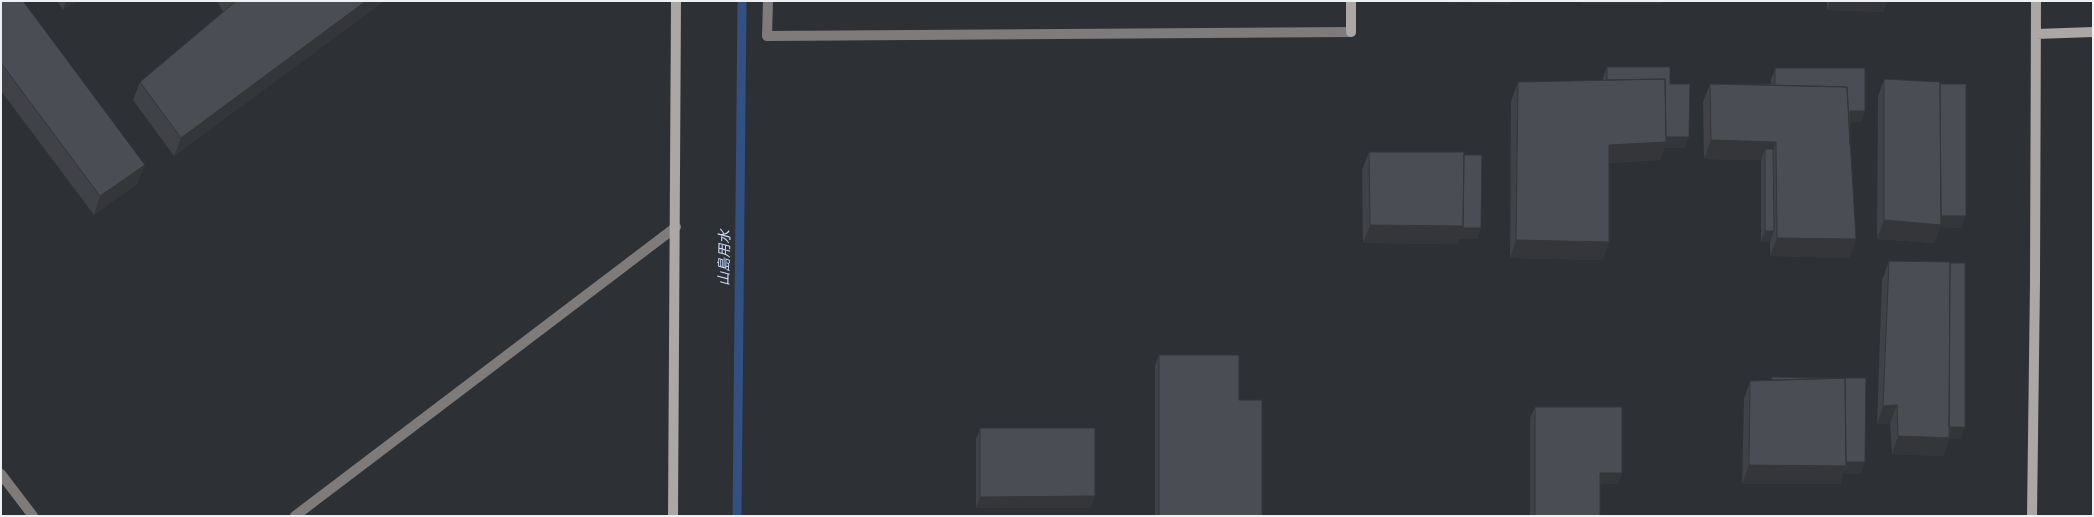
<!DOCTYPE html>
<html>
<head>
<meta charset="utf-8">
<style>
  body { margin:0 }
  #map { position:relative; width:2094px; height:517px; overflow:hidden; background:#2d3035; font-family:"Work Sans",sans-serif }
  canvas { display:block }
  .frame { position:absolute; inset:0; border:2px solid #eef1f4; pointer-events:none }
</style>
</head>
<body>
<div id="map">
<canvas width="2094" height="517"></canvas>
<div class="frame"></div>
</div>
<script>
const context = document.querySelector('canvas').getContext('2d');
context.lineJoin = 'round';
function poly(rows) {
  const path = new Path2D();
  for (const r of rows) {
    path.moveTo(r[0], r[1]);
    for (let i = 2; i < r.length; i += 2) path.lineTo(r[i], r[i + 1]);
  }
  return path;
}
function stroke(path, color, width, dash) {
  context.strokeStyle = color;
  context.lineWidth = width;
  context.lineCap = dash ? 'butt' : 'round';
  context.setLineDash(dash || []);
  context.stroke(path);
}
function paint(path, color) {
  context.fillStyle = color;
  context.fill(path, 'evenodd');
}
function drawText(font, color, halo, rows, align = 'center') {
  context.font = font + ' "Work Sans","Noto Sans JP",sans-serif';
  context.lineWidth = 4.5;
  context.setLineDash([]);
  context.textBaseline = 'middle';
  context.strokeStyle = halo;
  context.fillStyle = color;
  for (const [text, x, y, turn = 0] of rows) {
    context.save();
    context.translate(x, y);
    context.rotate((+turn || 0) * Math.PI / 180);
    context.textAlign = isNaN(turn) ? turn : align;
    if (halo) context.strokeText(text, 0, 0);
    context.fillText(text, 0, 0);
    context.restore();
  }
}
const stream = poly([
  [737,516,742,1]
]);
const street = poly([
  [768,1,767,36,1351,32],
  [1,474,33,516],
  [295,516,676,227]
]);
const secondary = poly([
  [1351,32,1351,1],
  [2036,34,2093,32],
  [673,516,676,1],
  [2032,516,2035,282,2036,1]
]);
const wall = poly([
  [1,1,138,183,94,215,1,91],
  [57,1,76,1,63,10],
  [217,1,384,1,174,156,133,100,140,82,223,12],
  [1827,1,1887,1,1883,12,1827,10],
  [1607,67,1670,84,1685,148,1664,148,1660,160,1609,163,1603,260,1510,258,1511,101,1518,82,1603,81,1603,78],
  [1775,68,1865,111,1861,122,1850,122,1850,145,1856,239,1849,258,1770,256,1770,242,1761,242,1761,160,1704,159,1703,102,1710,84,1771,84,1771,80],
  [1884,79,1961,228,1940,227,1934,243,1877,239,1878,97],
  [1369,152,1464,155,1481,228,1477,239,1459,239,1457,244,1363,243,1362,170],
  [1889,261,1961,439,1949,439,1943,456,1892,454,1890,423,1877,424,1882,280],
  [1159,355,1239,400,1262,516,1155,516,1155,366],
  [1772,377,1861,474,1843,473,1840,484,1742,484,1744,399,1750,381,1771,380],
  [1535,407,1618,484,1600,484,1600,516,1530,516,1530,418],
  [980,428,1095,496,1090,508,976,508,976,439]
]);
const shadedWall = poly([
  [66,1,76,1,63,10],
  [366,1,384,1,174,156,181,138],
  [1420,1,1511,1,1509,5],
  [1583,1,1662,1,1661,4,1582,4],
  [1830,1,1887,1,1883,12,1827,10],
  [1850,111,1865,111,1861,122,1846,123],
  [1664,137,1689,137,1685,148,1664,148,1660,160,1602,163,1609,145],
  [1711,140,1776,142,1769,161,1765,149,1761,160,1704,159],
  [145,165,138,183,94,215,100,196],
  [1939,216,1966,216,1961,228,1940,227,1934,243,1877,239,1884,220],
  [1370,225,1463,226,1481,228,1477,239,1459,239,1457,244,1363,243],
  [1765,231,1774,231,1770,242,1761,242],
  [1777,238,1856,239,1849,258,1770,256],
  [1516,240,1609,242,1603,260,1510,258],
  [1897,405,1890,423,1877,424,1883,406],
  [1947,427,1965,427,1961,439,1949,439,1943,456,1892,454,1898,436],
  [1844,462,1865,462,1861,474,1843,473,1840,484,1742,484,1749,465],
  [1600,473,1622,473,1618,484,1596,484],
  [1095,496,1090,508,976,508,980,497]
]);
const building = poly([
  [1,1,23,1,145,165,100,196,1,63,1,1],
  [235,1,366,1,181,138,140,82,235,2,235,1],
  [1607,67,1670,67,1670,84,1690,84,1689,137,1666,137,1665,79,1607,80,1607,67],
  [1775,68,1865,68,1865,111,1850,111,1850,145,1847,87,1732,84,1775,84,1775,68],
  [1665,79,1666,142,1609,145,1609,242,1516,240,1518,82,1665,79],
  [1884,79,1940,82,1941,225,1884,220,1884,79],
  [1710,84,1847,87,1856,239,1777,238,1776,142,1711,140,1710,84],
  [1940,84,1966,84,1966,216,1941,216,1940,84],
  [1765,149,1773,149,1774,231,1765,231,1765,149],
  [1369,152,1464,152,1463,226,1370,225,1369,152],
  [1464,155,1482,155,1481,228,1463,228,1464,155],
  [1889,261,1950,262,1949,438,1898,436,1897,405,1883,406,1889,261],
  [1950,263,1965,263,1965,427,1949,427,1950,263],
  [1159,355,1239,355,1239,400,1262,400,1262,516,1159,516,1159,355],
  [1772,377,1844,378,1772,380,1772,377],
  [1845,378,1846,466,1749,465,1750,381,1845,378],
  [1845,378,1866,378,1865,462,1846,462,1845,378],
  [1535,407,1622,407,1622,473,1600,473,1600,516,1535,516,1535,407],
  [980,428,1095,428,1095,496,980,497,980,428]
]);
const waterNames = [
  ["山島用水",725,258,-89]
];
stroke(stream, '#335082', 9);
stroke(street, '#7f7b7a', 10);
stroke(secondary, '#aca6a4', 10);
paint(wall, '#404247');
paint(shadedWall, '#34363a');
paint(building, '#4a4d53');
stroke(building, '#34363a', 1);
drawText('italic 14px', '#caddfc', '#2d3035', waterNames);
</script>
</body>
</html>
